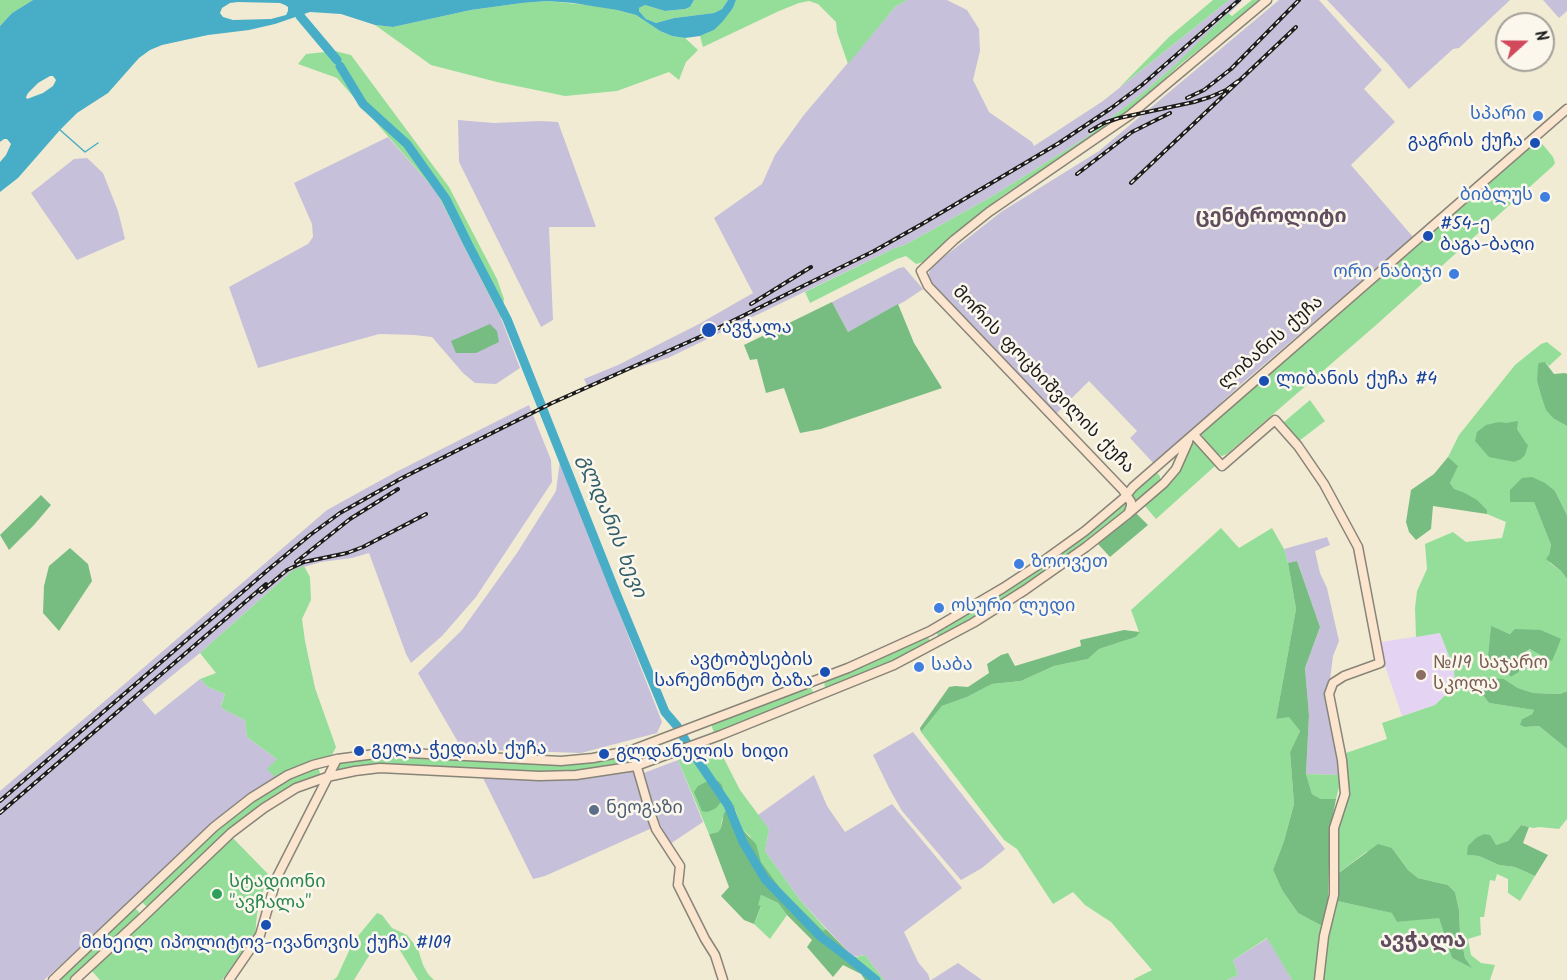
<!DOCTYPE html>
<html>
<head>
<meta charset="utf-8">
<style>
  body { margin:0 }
  #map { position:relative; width:1567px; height:980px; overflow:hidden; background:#f2ebd3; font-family:Kalam,sans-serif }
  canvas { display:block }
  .north { position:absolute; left:1495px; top:12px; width:60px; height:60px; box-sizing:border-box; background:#fbf7ec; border:2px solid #a29f99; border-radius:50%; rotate:69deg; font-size:16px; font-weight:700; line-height:24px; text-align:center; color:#1c1c1c }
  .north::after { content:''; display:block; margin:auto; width:21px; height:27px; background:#d1495b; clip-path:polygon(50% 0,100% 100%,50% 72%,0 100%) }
</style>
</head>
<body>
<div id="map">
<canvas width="1567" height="980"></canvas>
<div class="north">N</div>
</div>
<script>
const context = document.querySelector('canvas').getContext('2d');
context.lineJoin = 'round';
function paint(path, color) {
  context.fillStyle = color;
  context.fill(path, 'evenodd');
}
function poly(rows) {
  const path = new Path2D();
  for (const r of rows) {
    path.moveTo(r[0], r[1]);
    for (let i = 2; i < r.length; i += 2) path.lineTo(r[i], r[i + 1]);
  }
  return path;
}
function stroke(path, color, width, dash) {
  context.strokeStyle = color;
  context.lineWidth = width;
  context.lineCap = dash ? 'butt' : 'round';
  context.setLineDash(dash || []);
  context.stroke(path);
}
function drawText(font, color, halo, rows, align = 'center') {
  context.font = font + ' Kalam,"Noto Sans Georgian",sans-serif';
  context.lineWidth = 5;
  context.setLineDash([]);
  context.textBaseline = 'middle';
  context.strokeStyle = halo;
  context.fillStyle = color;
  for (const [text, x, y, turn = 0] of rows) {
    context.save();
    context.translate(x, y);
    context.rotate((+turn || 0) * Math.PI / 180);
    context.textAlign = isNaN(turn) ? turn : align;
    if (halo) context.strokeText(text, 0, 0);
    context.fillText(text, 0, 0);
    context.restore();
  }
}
const built = poly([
  [1440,633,1454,669,1455,686,1435,705,1402,716,1383,660,1381,642]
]);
const industrial = poly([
  [907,0,947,0,967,10,979,29,980,51,973,80,989,112,1032,142,1034,146,1103,101,1229,0,1243,0,1175,65,1139,96,1087,137,991,197,905,245,895,248,668,358,623,372,588,388,584,379,618,365,699,324,753,293,714,218,762,184,775,155,803,116,895,7],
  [1279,0,1319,0,1382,70,1364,89,1395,122,1351,165,1413,237,1240,385,1155,465,1130,438,1137,431,1089,381,1055,415,931,284,928,276,931,267,1001,212,1099,151],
  [1327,0,1510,0,1459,48,1453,49,1409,89,1388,64],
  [1543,0,1567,0,1567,11,1559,18],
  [458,120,494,123,540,121,558,122,596,227,549,227,553,320,541,327,459,162],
  [388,137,436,191,501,318,520,368,496,384,475,383,463,373,432,337,414,335,379,334,258,368,229,287,308,244,313,237,312,224,294,183],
  [87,158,103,173,118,211,125,239,77,260,31,193,74,159],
  [904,267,923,289,905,301,848,332,832,302,899,268],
  [529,405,551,460,552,482,476,597,442,636,411,663,406,654,369,553,352,558,321,562,293,570,200,653,142,700,155,715,200,679,208,687,225,694,221,705,223,709,245,720,247,737,277,759,276,778,229,810,189,845,84,944,44,980,0,980,0,791,327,510,394,473],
  [560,461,662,722,657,733,581,753,462,749,418,673,462,630,517,553,556,491],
  [1327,537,1330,545,1315,551,1320,573,1327,588,1339,641,1333,656,1328,695,1340,775,1306,774,1309,715,1305,668,1320,627,1297,561,1288,563,1284,549],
  [913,732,1005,849,982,868,961,880,902,811,889,788,873,755],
  [678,760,703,822,670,844,659,822,641,774],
  [633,768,652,828,545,876,533,879,482,776],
  [814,775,827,806,845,832,892,804,962,888,904,932,918,962,928,974,930,980,884,980,865,955,853,957,800,900,765,851,769,829,758,815],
  [1268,938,1292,980,1227,980,1238,975,1233,960],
  [958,963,982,980,931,980]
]);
const green = poly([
  [0,0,33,0,12,13,0,26],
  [694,0,728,0,722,9,714,13,674,18,656,23,646,19,639,11,639,8,645,5,665,11,685,9,690,7],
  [736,0,907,0,895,7,848,64,837,32,836,22,818,4,809,1,799,3,779,11,703,47,700,36,714,30,733,8],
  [1213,0,1229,0,1119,88,1169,37],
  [1252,0,1261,0,1181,64,1131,109,1102,131,1002,196,982,212,923,262,916,264,906,256,897,259,810,303,805,292,895,248,905,245,991,197,1087,137,1139,96,1175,65,1228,13,1232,16],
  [547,1,597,6,617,10,636,15,660,31,672,36,685,38,698,50,686,62,679,80,669,72,617,91,565,96,497,82,431,65,375,25,393,27,471,10,522,3],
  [335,51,351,55,449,187,497,279,504,299,501,318,436,191,337,78,298,64,306,54],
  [1539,140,1553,157,1555,163,1553,166,1375,326,1227,454,1222,456,1216,454,1201,434,1365,292],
  [1547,342,1562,354,1549,366,1545,362,1537,381,1540,392,1554,419,1567,426,1567,515,1555,491,1510,502,1534,502,1551,545,1549,555,1550,563,1561,571,1567,579,1567,691,1560,694,1533,693,1518,688,1504,679,1484,682,1478,689,1489,703,1534,710,1532,714,1522,719,1525,727,1539,726,1567,749,1567,819,1559,829,1540,827,1533,828,1521,825,1508,841,1468,855,1479,856,1499,865,1515,867,1535,876,1520,901,1508,893,1508,879,1497,874,1495,881,1490,880,1484,917,1480,917,1481,935,1468,939,1471,955,1481,963,1495,965,1490,980,1323,980,1329,935,1337,901,1393,913,1397,922,1439,917,1452,958,1471,967,1465,958,1460,933,1459,910,1455,892,1448,885,1418,878,1408,870,1392,848,1366,852,1336,875,1336,830,1347,797,1349,782,1346,753,1387,739,1382,723,1435,705,1455,686,1454,669,1440,633,1416,637,1415,608,1417,591,1427,569,1425,544,1453,532,1466,542,1502,538,1506,522,1487,514,1487,510,1463,492,1454,490,1450,483,1457,466,1448,457,1459,435,1515,365,1541,344],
  [1517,429,1526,444,1514,462,1497,458],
  [1491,627,1511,634,1541,630,1560,640,1531,649,1525,652,1519,672,1511,677,1502,668,1491,661,1488,655],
  [1310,400,1325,421,1299,441,1284,422],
  [1192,442,1196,442,1216,464,1215,466,1156,519,1144,505],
  [1152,473,1157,473,1160,476,1160,483,1134,506,1134,501,1130,493],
  [1127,502,1129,504,1126,509,1095,537,1032,584,939,638,936,632,937,631,1119,506],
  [1221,528,1239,548,1272,528,1284,549,1288,563,1296,609,1276,719,1289,716,1300,731,1290,752,1294,804,1284,841,1273,870,1282,890,1298,913,1324,927,1316,980,1292,980,1267,938,1233,960,1238,975,1227,980,1134,980,1134,979,1152,970,1111,922,1085,905,1073,892,1053,904,1017,849,1004,840,921,732,942,706,967,697,992,684,1021,681,1054,666,1088,659,1099,649,1136,637,1139,632,1131,610],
  [304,566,310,577,311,600,302,619,305,641,315,688,336,747,331,757,276,778,267,769,277,759,247,737,245,720,223,709,221,706,225,694,208,687,200,679,216,673,200,653,293,570],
  [926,637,928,637,931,643,930,645,827,689,825,688,824,681],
  [810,686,813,692,812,694,714,733,711,724],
  [717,745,740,790,769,829,765,851,800,900,826,929,823,932,780,888,770,875,761,862,750,836,742,829,734,806,722,819,721,828,718,832,709,834,678,760],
  [627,755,628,756,631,763,563,773,362,766,339,770,337,769,337,762,364,757,561,764,606,760],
  [318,767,320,773,319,775,298,783,258,806,232,827,148,906,146,906,142,902,142,899,198,846,243,807,296,774],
  [1306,774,1340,775,1340,783,1336,799,1321,799,1312,794],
  [231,836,268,874,257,914,255,936,222,980,100,980,91,970],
  [761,895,778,903,787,915,770,939,754,924,761,907,757,905],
  [135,908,139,912,139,914,71,980,57,980],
  [377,913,382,915,392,928,407,935,418,949,423,965,428,974,434,980,418,980,398,947,388,942,375,946,354,980,333,980,337,977,353,942],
  [865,955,884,980,873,980,856,957]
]);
const forest = poly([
  [832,302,848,332,898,304,914,343,942,388,821,429,800,433,784,388,766,393,757,359,750,360,744,345],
  [490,324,497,331,499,342,476,353,456,353,451,341],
  [1545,362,1554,374,1565,373,1567,374,1567,426,1554,419,1546,410,1540,392,1537,381,1538,366,1539,363],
  [1518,421,1517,429,1526,443,1528,445,1525,455,1521,459,1514,462,1489,457,1475,441,1477,432,1486,425,1499,422,1506,423],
  [1448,457,1458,466,1450,483,1454,489,1463,492,1477,500,1487,510,1487,514,1433,506,1431,529,1416,540,1409,532,1406,522,1411,490,1434,474],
  [1532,477,1545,483,1555,491,1567,515,1567,579,1561,571,1546,559,1549,555,1551,545,1534,502,1510,502,1510,490,1522,478],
  [41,495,51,505,34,525,9,550,0,535],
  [1135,512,1148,525,1110,557,1098,544],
  [70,548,88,564,92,581,59,631,43,613,44,586,49,566],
  [1297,561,1320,627,1305,668,1309,715,1306,774,1312,794,1321,799,1336,799,1330,831,1328,900,1324,927,1298,913,1282,890,1273,870,1284,841,1294,804,1290,752,1300,731,1289,717,1276,719,1296,609,1288,563],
  [1491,626,1510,634,1515,629,1541,630,1561,639,1552,661,1530,649,1525,652,1519,672,1511,677,1502,668,1491,661,1488,655],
  [1124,630,1140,632,1136,637,1099,649,1088,659,1054,666,1021,681,992,684,967,697,942,706,921,732,920,728,949,687,955,686,968,687,989,673,987,664,1001,655,1008,653,1015,666,1081,646,1080,640],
  [1487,678,1504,679,1518,688,1533,693,1560,694,1567,691,1567,749,1539,726,1525,727,1520,725,1522,719,1532,714,1534,710,1489,703,1478,689,1480,683,1484,682],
  [718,781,722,785,723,789,721,802,716,808,710,811,706,812,702,811,694,792,698,786,706,782],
  [734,805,737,819,742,829,756,844,761,862,780,888,823,931,826,929,853,957,856,957,873,980,865,980,861,974,843,965,833,977,807,947,812,940,787,915,778,903,761,895,758,905,761,906,754,924,744,920,721,896,729,887,709,834,718,832,721,828,724,813],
  [1521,825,1529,827,1523,843,1548,855,1535,876,1515,867,1499,865,1479,856,1467,855,1468,846,1476,838,1484,834,1490,835,1496,845,1508,841],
  [1378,844,1392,848,1408,870,1418,878,1448,885,1455,892,1459,910,1460,933,1465,958,1472,968,1452,958,1439,918,1397,922,1392,913,1337,901,1336,875]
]);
const water = poly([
  [33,0,694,0,690,7,685,9,665,11,645,5,639,8,639,11,646,19,656,23,674,18,714,13,722,9,728,0,736,0,733,8,723,21,714,30,700,36,685,38,672,36,660,31,636,15,617,10,573,3,547,1,522,3,471,10,393,27,375,25,341,14,310,12,275,24,249,30,208,35,162,45,150,50,139,58,108,93,77,113,60,130,18,178,0,192,0,162,6,155,11,144,7,139,4,139,0,142,0,26,12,13],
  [238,2,280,3,285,5,288,7,288,11,286,15,271,19,233,20,223,17,220,13,222,8,230,3],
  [50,76,53,76,56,80,53,86,43,93,27,99,26,97,28,93,38,83]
]);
const stream = poly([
  [59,129,85,152,98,143]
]);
const river = poly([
  [292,0,300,16,337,60],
  [340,66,363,104,407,144,446,199,468,244,507,319,616,593,665,712,677,726,694,755,728,805,743,842,765,879,821,937,849,958,876,980]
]);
const secondary = poly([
  [1194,435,1222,466,1275,420,1298,446,1324,484,1358,547,1380,663,1344,676,1333,683,1329,694,1342,760,1345,794,1334,828,1334,895,1324,936,1319,980],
  [1129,512,1131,506,1131,502,1123,490,928,286,921,271,954,240,989,212,1130,115,1267,0],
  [632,750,650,812,656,829,680,866,678,885,705,939,715,955,723,980],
  [53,980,214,827,251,798,288,775,313,765,337,759,390,752,561,761,593,758,618,753,632,750,848,668,930,631,1003,588,1035,567,1085,531,1124,498,1133,487,1567,109],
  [75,980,142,918,231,833,264,808,296,788,327,777,355,771,380,768,539,776,576,775,636,766,721,735,894,665,973,623,1025,590,1086,547,1129,513,1164,483,1176,469,1188,442],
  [229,980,260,935,277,877,337,759]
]);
const rail = poly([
  [1187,98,1204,90,1231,69,1299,0],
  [1090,131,1104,123,1119,118,1194,102,1210,97,1226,90,1238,81],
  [1077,174,1132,132,1170,113],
  [1131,183,1296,27],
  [751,304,811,267],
  [296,562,350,519,398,489],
  [261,592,287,570,304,562,347,553,363,547,426,514],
  [0,801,269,569,310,535,340,513,402,478,552,403,704,335,874,251,922,224,1059,143,1110,109,1142,85,1239,0],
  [0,813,266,584]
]);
const markers = [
  [1538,116,6,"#3f7fe0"],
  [1535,143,6,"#1a4fb4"],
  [1545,197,6,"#3f7fe0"],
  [1428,236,6,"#1a4fb4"],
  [1454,274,6,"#3f7fe0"],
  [709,330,8,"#1a4fb4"],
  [1264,381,6,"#1a4fb4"],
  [1019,564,6,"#3f7fe0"],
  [939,608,6,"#3f7fe0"],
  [919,667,6,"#3f7fe0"],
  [825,672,6,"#1a4fb4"],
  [1421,675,6,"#8d6e63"],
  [359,751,6,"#1a4fb4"],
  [604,754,6,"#1a4fb4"],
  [594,810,6,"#5c6f8a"],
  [217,894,6,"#2e9e5b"],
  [266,925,6,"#1a4fb4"]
];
const shopNames = [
  ["სპარი",1526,116],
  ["ბიბლუს",1533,197],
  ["ორი ნაბიჯი",1442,274],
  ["ზოოვეთ",1031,564,"left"],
  ["ოსური ლუდი",951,608,"left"],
  ["საბა",931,667,"left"]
];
const transitNames = [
  ["გაგრის ქუჩა",1523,143,"right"],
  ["#54-ე",1440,226],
  ["ბაგა-ბაღი",1440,247],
  ["ავჭალა",722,330],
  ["ლიბანის ქუჩა #4",1276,381],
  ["ავტობუსების",813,662,"right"],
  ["სარემონტო ბაზა",813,683,"right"],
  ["გელა ჭედიას ქუჩა",371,751],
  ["გლდანულის ხიდი",616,754],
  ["მიხეილ იპოლიტოვ-ივანოვის ქუჩა #109",266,945,"center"]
];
const streetNames = [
  ["ლიბანის ქუჩა",1272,344,-41],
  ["მორის ფოცხიშვილის ქუჩა",1042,381,46]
];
const educationNames = [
  ["№119 საჯარო",1433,665],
  ["სკოლა",1433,686]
];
const serviceNames = [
  ["ნეოგაზი",606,810]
];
const leisureNames = [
  ["სტადიონი",229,884],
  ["\"ავჩალა\"",229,905]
];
const neighbourhoodNames = [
  ["ცენტროლიტი",1271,219]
];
const waterNames = [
  ["გლდანის ხევი",610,527,68]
];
const quarterNames = [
  ["ავჭალა",1423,943]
];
paint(built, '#e4d3f2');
paint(industrial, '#c6c0da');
paint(green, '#94de9a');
paint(forest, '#77bd82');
paint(water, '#48aec7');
stroke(stream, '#48aec7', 1.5);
stroke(river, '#48aec7', 9);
stroke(secondary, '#878478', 11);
stroke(secondary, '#fce5cf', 8);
stroke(rail, '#1c1c1c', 4);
stroke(rail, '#fbf7ec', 1.5, [4.5]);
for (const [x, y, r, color] of markers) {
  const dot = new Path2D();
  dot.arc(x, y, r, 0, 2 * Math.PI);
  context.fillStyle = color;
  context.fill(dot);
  stroke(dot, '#fbf7ec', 2);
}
drawText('18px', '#366cbe', '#fbf7ec', shopNames, 'right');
drawText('18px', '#164399', '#fbf7ec', transitNames, 'left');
drawText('18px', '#1c1c1c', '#fbf7ec', streetNames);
drawText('18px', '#785e54', '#fbf7ec', educationNames, 'left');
drawText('18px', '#4e5e75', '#fbf7ec', serviceNames, 'left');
drawText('18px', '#27864d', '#fbf7ec', leisureNames, 'left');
drawText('bold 20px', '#604e60', '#fbf7ec', neighbourhoodNames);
drawText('italic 20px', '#305e69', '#fbf7ec', waterNames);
drawText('bold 21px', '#604e60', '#fbf7ec', quarterNames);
</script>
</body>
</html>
